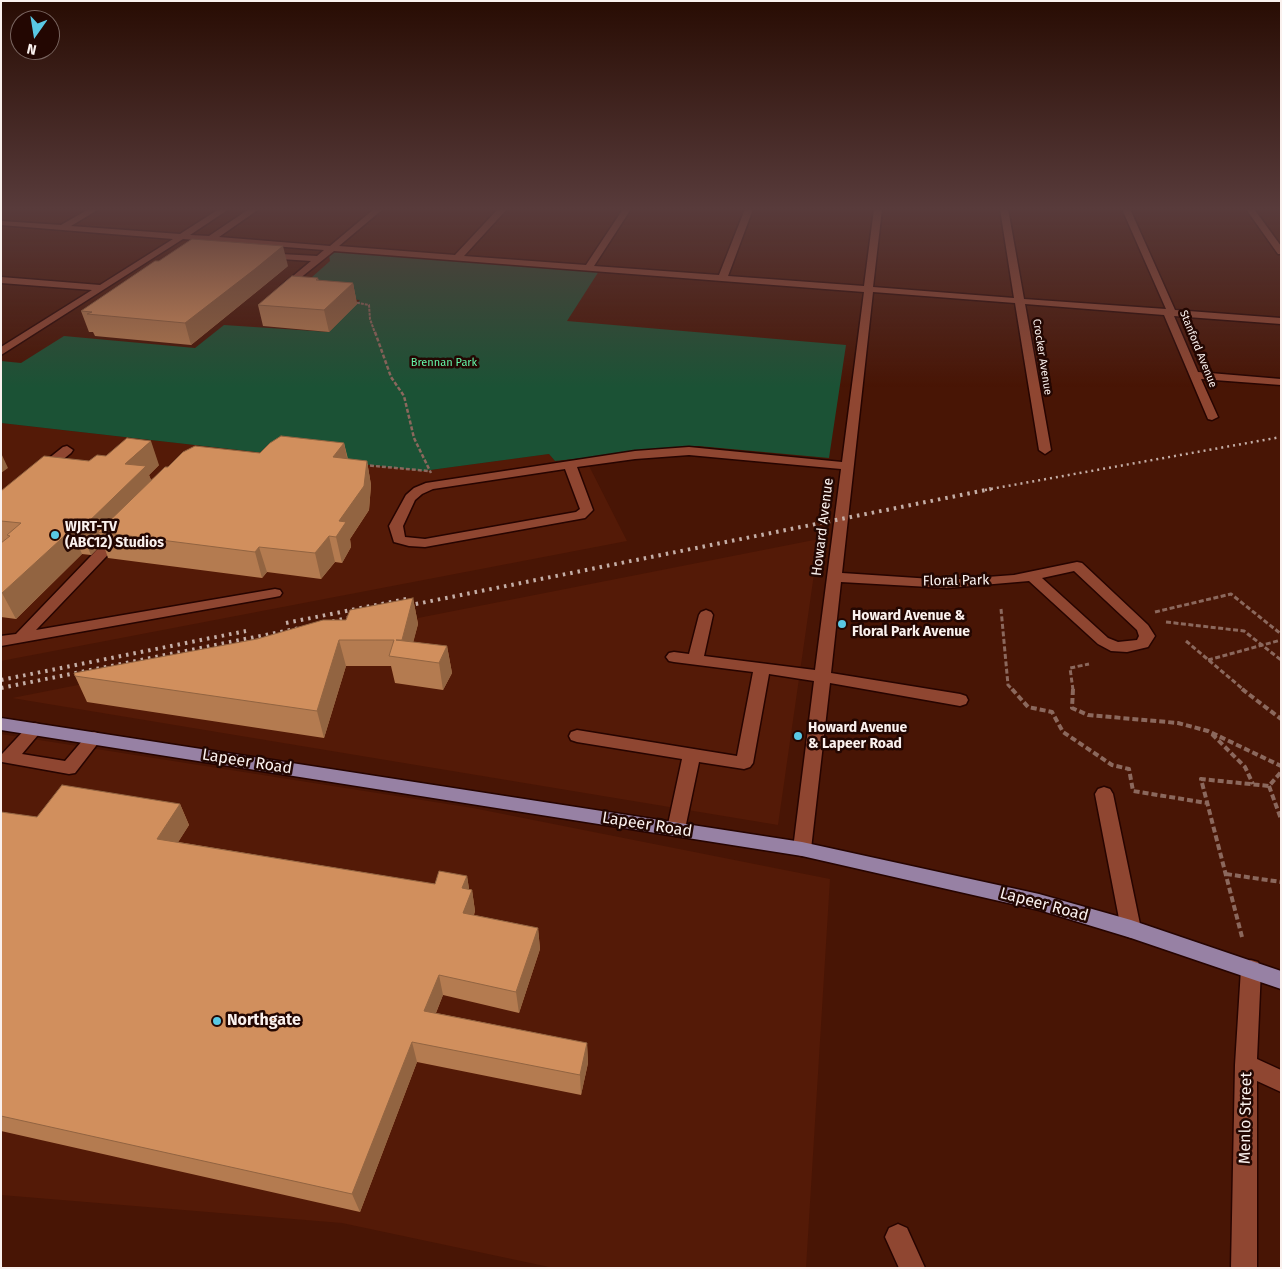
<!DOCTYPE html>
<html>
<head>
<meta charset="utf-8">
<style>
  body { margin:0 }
  #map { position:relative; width:1282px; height:1269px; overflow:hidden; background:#481505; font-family:"Fira Sans",sans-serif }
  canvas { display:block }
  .frame { position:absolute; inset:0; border:2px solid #faf1ee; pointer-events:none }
  .north { position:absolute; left:10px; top:10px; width:50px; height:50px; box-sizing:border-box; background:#230702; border:1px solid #796560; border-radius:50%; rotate:193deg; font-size:14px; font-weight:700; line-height:20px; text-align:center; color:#faf1ee }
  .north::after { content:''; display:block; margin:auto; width:18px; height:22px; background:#59c8e4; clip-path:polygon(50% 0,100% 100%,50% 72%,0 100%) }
</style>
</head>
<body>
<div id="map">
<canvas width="1282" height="1269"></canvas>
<div class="frame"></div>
<div class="north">N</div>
</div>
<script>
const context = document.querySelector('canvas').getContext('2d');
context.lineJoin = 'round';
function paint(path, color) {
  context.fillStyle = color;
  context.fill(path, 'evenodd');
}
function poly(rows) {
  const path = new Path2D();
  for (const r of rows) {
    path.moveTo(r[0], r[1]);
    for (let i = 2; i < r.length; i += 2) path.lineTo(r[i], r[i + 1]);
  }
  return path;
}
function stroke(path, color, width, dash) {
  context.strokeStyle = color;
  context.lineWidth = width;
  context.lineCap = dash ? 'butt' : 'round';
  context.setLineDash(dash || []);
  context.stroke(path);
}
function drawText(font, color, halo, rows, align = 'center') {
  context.font = font + ' "Fira Sans",sans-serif';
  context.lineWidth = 5;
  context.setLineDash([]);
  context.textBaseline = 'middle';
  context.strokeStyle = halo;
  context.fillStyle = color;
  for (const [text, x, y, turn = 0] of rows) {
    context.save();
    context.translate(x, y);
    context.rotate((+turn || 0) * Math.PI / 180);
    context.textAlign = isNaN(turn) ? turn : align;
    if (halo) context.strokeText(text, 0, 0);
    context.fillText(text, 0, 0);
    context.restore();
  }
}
const built = poly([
  [1,423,423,471,549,454,555,461,585,458,627,541,1,661],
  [819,539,778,825,12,698],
  [1,734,473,808,830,879,806,1268,554,1268,342,1223,1,1195]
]);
const green = poly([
  [334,251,599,271,567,321,846,345,829,458,698,446,555,461,549,454,423,471,1,423,1,361,21,363,64,336,195,348,224,325,329,332,360,300,293,294,330,261,329,255]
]);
const pathFar3 = poly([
  [353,302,369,305,370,319,375,333]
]);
const pathFar2 = poly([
  [375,332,391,377,404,396,414,438,431,473],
  [364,465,428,471]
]);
const pathFar1 = poly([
  [1001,609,1008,685,1013,690],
  [1155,612,1231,594,1281,634],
  [1166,622,1244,631,1281,660],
  [1186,641,1244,690],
  [1208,660,1281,640],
  [1073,690,1070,668,1089,664]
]);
const path = poly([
  [1012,689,1028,707,1052,712,1063,732,1112,765,1129,769,1133,791,1207,803],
  [1073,689,1072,708,1088,715,1178,723,1208,731,1281,766],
  [1242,689,1281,719],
  [1212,734,1245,767,1253,784],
  [1269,786,1281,819],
  [1226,874,1281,882],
  [1242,937,1201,779,1269,786,1281,772]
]);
const minor = poly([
  [89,209,99,209,71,226,180,234,219,209,229,209,190,235,209,236,249,209,259,209,219,237,330,246,374,209,383,209,339,246,455,255,498,209,507,209,464,256,586,265,623,209,631,209,594,266,719,275,745,209,753,209,728,276,864,286,874,209,882,209,873,287,1014,298,1000,209,1008,209,1024,299,1166,309,1122,209,1130,209,1175,310,1281,318,1281,324,1174,316,1198,372,1281,379,1281,385,1201,379,1218,417,1212,420,1208,419,1164,315,1025,304,1051,450,1045,454,1039,450,1015,303,873,292,842,573,947,580,1014,575,1077,562,1082,563,1148,625,1155,636,1148,647,1127,652,1111,651,1098,644,1029,581,947,588,841,582,831,673,960,694,966,696,968,700,966,704,960,706,830,683,811,849,809,854,802,856,795,854,793,849,814,681,769,674,753,763,750,767,744,769,699,762,685,829,682,834,676,836,670,834,667,829,682,759,577,742,571,740,569,736,571,732,577,730,737,756,753,672,674,662,669,661,666,657,669,653,674,652,689,654,699,615,701,612,706,610,711,612,713,615,704,656,815,670,841,469,689,455,635,459,577,467,593,510,585,518,425,547,409,546,394,542,389,526,406,495,414,488,426,483,635,451,689,447,842,462,864,292,334,251,284,291,281,290,281,286,311,261,266,258,262,255,263,253,317,256,324,250,183,239,1,355,1,347,92,290,1,283,1,277,100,285,173,239,1,225,1,221,61,225,89,209],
  [565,469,580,509,576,512,425,539,405,537,403,526,415,500,422,494,433,489,565,469],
  [1074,571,1137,630,1139,636,1137,640,1118,642,1108,638,1042,578,1074,571],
  [1246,209,1254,209,1281,246,1281,254,1278,254,1246,209],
  [67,446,73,450,71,453,46,473,38,473,36,470,38,467,63,447,67,446],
  [118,532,123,533,125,536,123,539,36,630,275,589,280,590,282,593,280,596,275,597,1,646,1,636,16,634,113,533,118,532],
  [35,723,41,725,43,729,22,754,65,761,88,734,94,732,100,734,102,738,75,773,69,774,2,762,2,754,29,725,35,723],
  [1104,787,1110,789,1113,794,1141,929,1138,935,1131,938,1124,935,1121,929,1095,794,1098,789,1104,787],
  [1251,960,1258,962,1261,969,1257,1059,1281,1070,1281,1092,1257,1081,1257,1268,1231,1268,1235,1065,1241,969,1244,962,1251,960],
  [898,1224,907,1228,925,1268,899,1268,885,1237,889,1228,898,1224]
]);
const major = poly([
  [1,718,802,842,1039,894,1131,920,1281,971,1281,989,1131,938,1039,910,802,856,1,730,1,718]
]);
const railFar1 = poly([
  [985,490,1281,437]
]);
const rail = poly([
  [401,607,991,489],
  [286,623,411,598],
  [325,623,361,615],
  [1,680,246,631],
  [1,688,300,628]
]);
const wall = poly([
  [288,266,260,289,191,345,95,336,93,332,89,332,81,311],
  [318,278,319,281,353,283,357,304,329,332,263,326,258,305],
  [344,443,348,459,367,461,371,485,369,510,350,539,351,547,342,563,335,562,321,579,267,572,262,578,108,558,103,543,91,555,82,554,16,619,1,617,1,491,89,461,159,465,149,475,151,480,168,467,260,453],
  [413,598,418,624,413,642,447,646,452,673,443,690,395,683,391,666,346,666,324,738,87,702,75,676,346,620],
  [180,804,189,825,178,842,435,884,467,876,469,889,472,890,475,911,474,915,538,928,540,949,519,1013,443,995,436,1013,587,1043,588,1063,581,1095,417,1062,360,1212,1,1131,1,812,37,817]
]);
const shadedWall = poly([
  [283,246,288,266,260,289,191,345,185,323],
  [353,283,357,304,329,332,324,310],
  [151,441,159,465,149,475,155,490,98,532,103,543,91,555,80,530,125,464],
  [344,443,349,467,333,457],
  [1,453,8,468,1,473],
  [367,461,371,485,369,510,350,539,351,547,342,563,336,537,339,521],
  [72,529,82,554,16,619,2,593],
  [329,536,335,562,321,579,315,553],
  [259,547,267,572,262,578,255,552],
  [413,598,418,624,409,659,406,658,402,640],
  [339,640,346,666,324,738,317,711],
  [447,646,452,673,443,690,439,663],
  [180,804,189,825,167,860,157,839],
  [467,876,470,895,472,890,475,911,467,933,463,913,462,888],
  [538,928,540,949,519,1013,516,992],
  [439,975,443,995,429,1030,424,1011],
  [412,1042,417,1062,360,1212,352,1194],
  [587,1043,588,1063,581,1095,580,1075]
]);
const building = poly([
  [192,239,283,246,255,269,185,323,87,314,92,312,81,311,155,261,159,261,192,239],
  [292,276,318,278,316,280,353,283,324,310,258,305,292,276],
  [281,436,344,443,333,457,367,461,364,486,339,521,346,522,336,537,329,536,315,553,259,547,255,552,98,532,165,467,168,467,183,452,195,446,260,453,270,443,281,436],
  [127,438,151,441,125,464,146,466,80,530,72,529,2,593,1,592,1,543,10,536,7,535,21,523,1,521,1,491,44,456,89,461,97,455,106,456,127,438],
  [413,598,402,640,396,640,447,646,439,663,389,656,394,640,339,640,317,711,75,676,74,673,257,639,323,620,346,620,350,610,413,598],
  [62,785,180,804,157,839,435,884,439,871,467,876,462,888,472,890,463,913,538,928,516,992,439,975,424,1011,587,1043,580,1075,412,1042,352,1194,1,1116,1,812,37,817,62,785]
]);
const markers = [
  [55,535,5,"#59c8e4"],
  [842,624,5,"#59c8e4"],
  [798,736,5,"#59c8e4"],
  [217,1021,5,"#59c8e4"]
];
const farStreetnames = [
  ["Stanford Avenue",1198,349,68],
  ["Crocker Avenue",1042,357,81]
];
const farParknames = [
  ["Brennan Park",444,363]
];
const poiNames = [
  ["WJRT-TV",65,527],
  ["(ABC12) Studios",65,543],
  ["Howard Avenue &",852,616],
  ["Floral Park Avenue",852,632],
  ["Howard Avenue",808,728],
  ["& Lapeer Road",808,744]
];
const streetNames = [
  ["Howard Avenue",823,527,-83],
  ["Floral Park",956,581,-1]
];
const nearStreetnames = [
  ["Lapeer Road",247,762,9],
  ["Lapeer Road",647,825,9],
  ["Lapeer Road",1044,905,15],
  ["Menlo Street",1246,1118,-89]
];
const nearPoinames = [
  ["Northgate",227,1021]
];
paint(built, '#541a07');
paint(green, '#1b5235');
stroke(minor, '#260400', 3);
stroke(major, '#260400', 3);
stroke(pathFar3, '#8b685d', 2, [3, 1]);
stroke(pathFar2, '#8b685d', 2.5, [4, 2]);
stroke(pathFar1, '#8b685d', 3, [5, 2.5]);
stroke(path, '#8b685d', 4, [6, 3]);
paint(minor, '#8f4631');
paint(major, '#9781a4');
stroke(railFar1, '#c4aea7', 2.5, [2, 4]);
stroke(rail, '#c4aea7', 4, [2.5, 5]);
paint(wall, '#b47b50');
paint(shadedWall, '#926441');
paint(building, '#d18f5d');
stroke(building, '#926441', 1);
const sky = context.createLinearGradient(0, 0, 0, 387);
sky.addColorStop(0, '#280c03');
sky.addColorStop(0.54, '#583b3b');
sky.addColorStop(1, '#583b3b00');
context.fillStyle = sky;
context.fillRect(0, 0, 1282, 387);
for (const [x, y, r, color] of markers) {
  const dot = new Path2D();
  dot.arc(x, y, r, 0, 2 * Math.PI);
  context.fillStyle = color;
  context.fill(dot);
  stroke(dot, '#230702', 2);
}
drawText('11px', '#faf1ee', '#230702', farStreetnames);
drawText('11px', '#65f8ab', '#230702', farParknames);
drawText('bold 14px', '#faf1ee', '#230702', poiNames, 'left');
drawText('14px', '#faf1ee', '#230702', streetNames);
drawText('16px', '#faf1ee', '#230702', nearStreetnames);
drawText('bold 16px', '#faf1ee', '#230702', nearPoinames, 'left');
</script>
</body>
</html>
